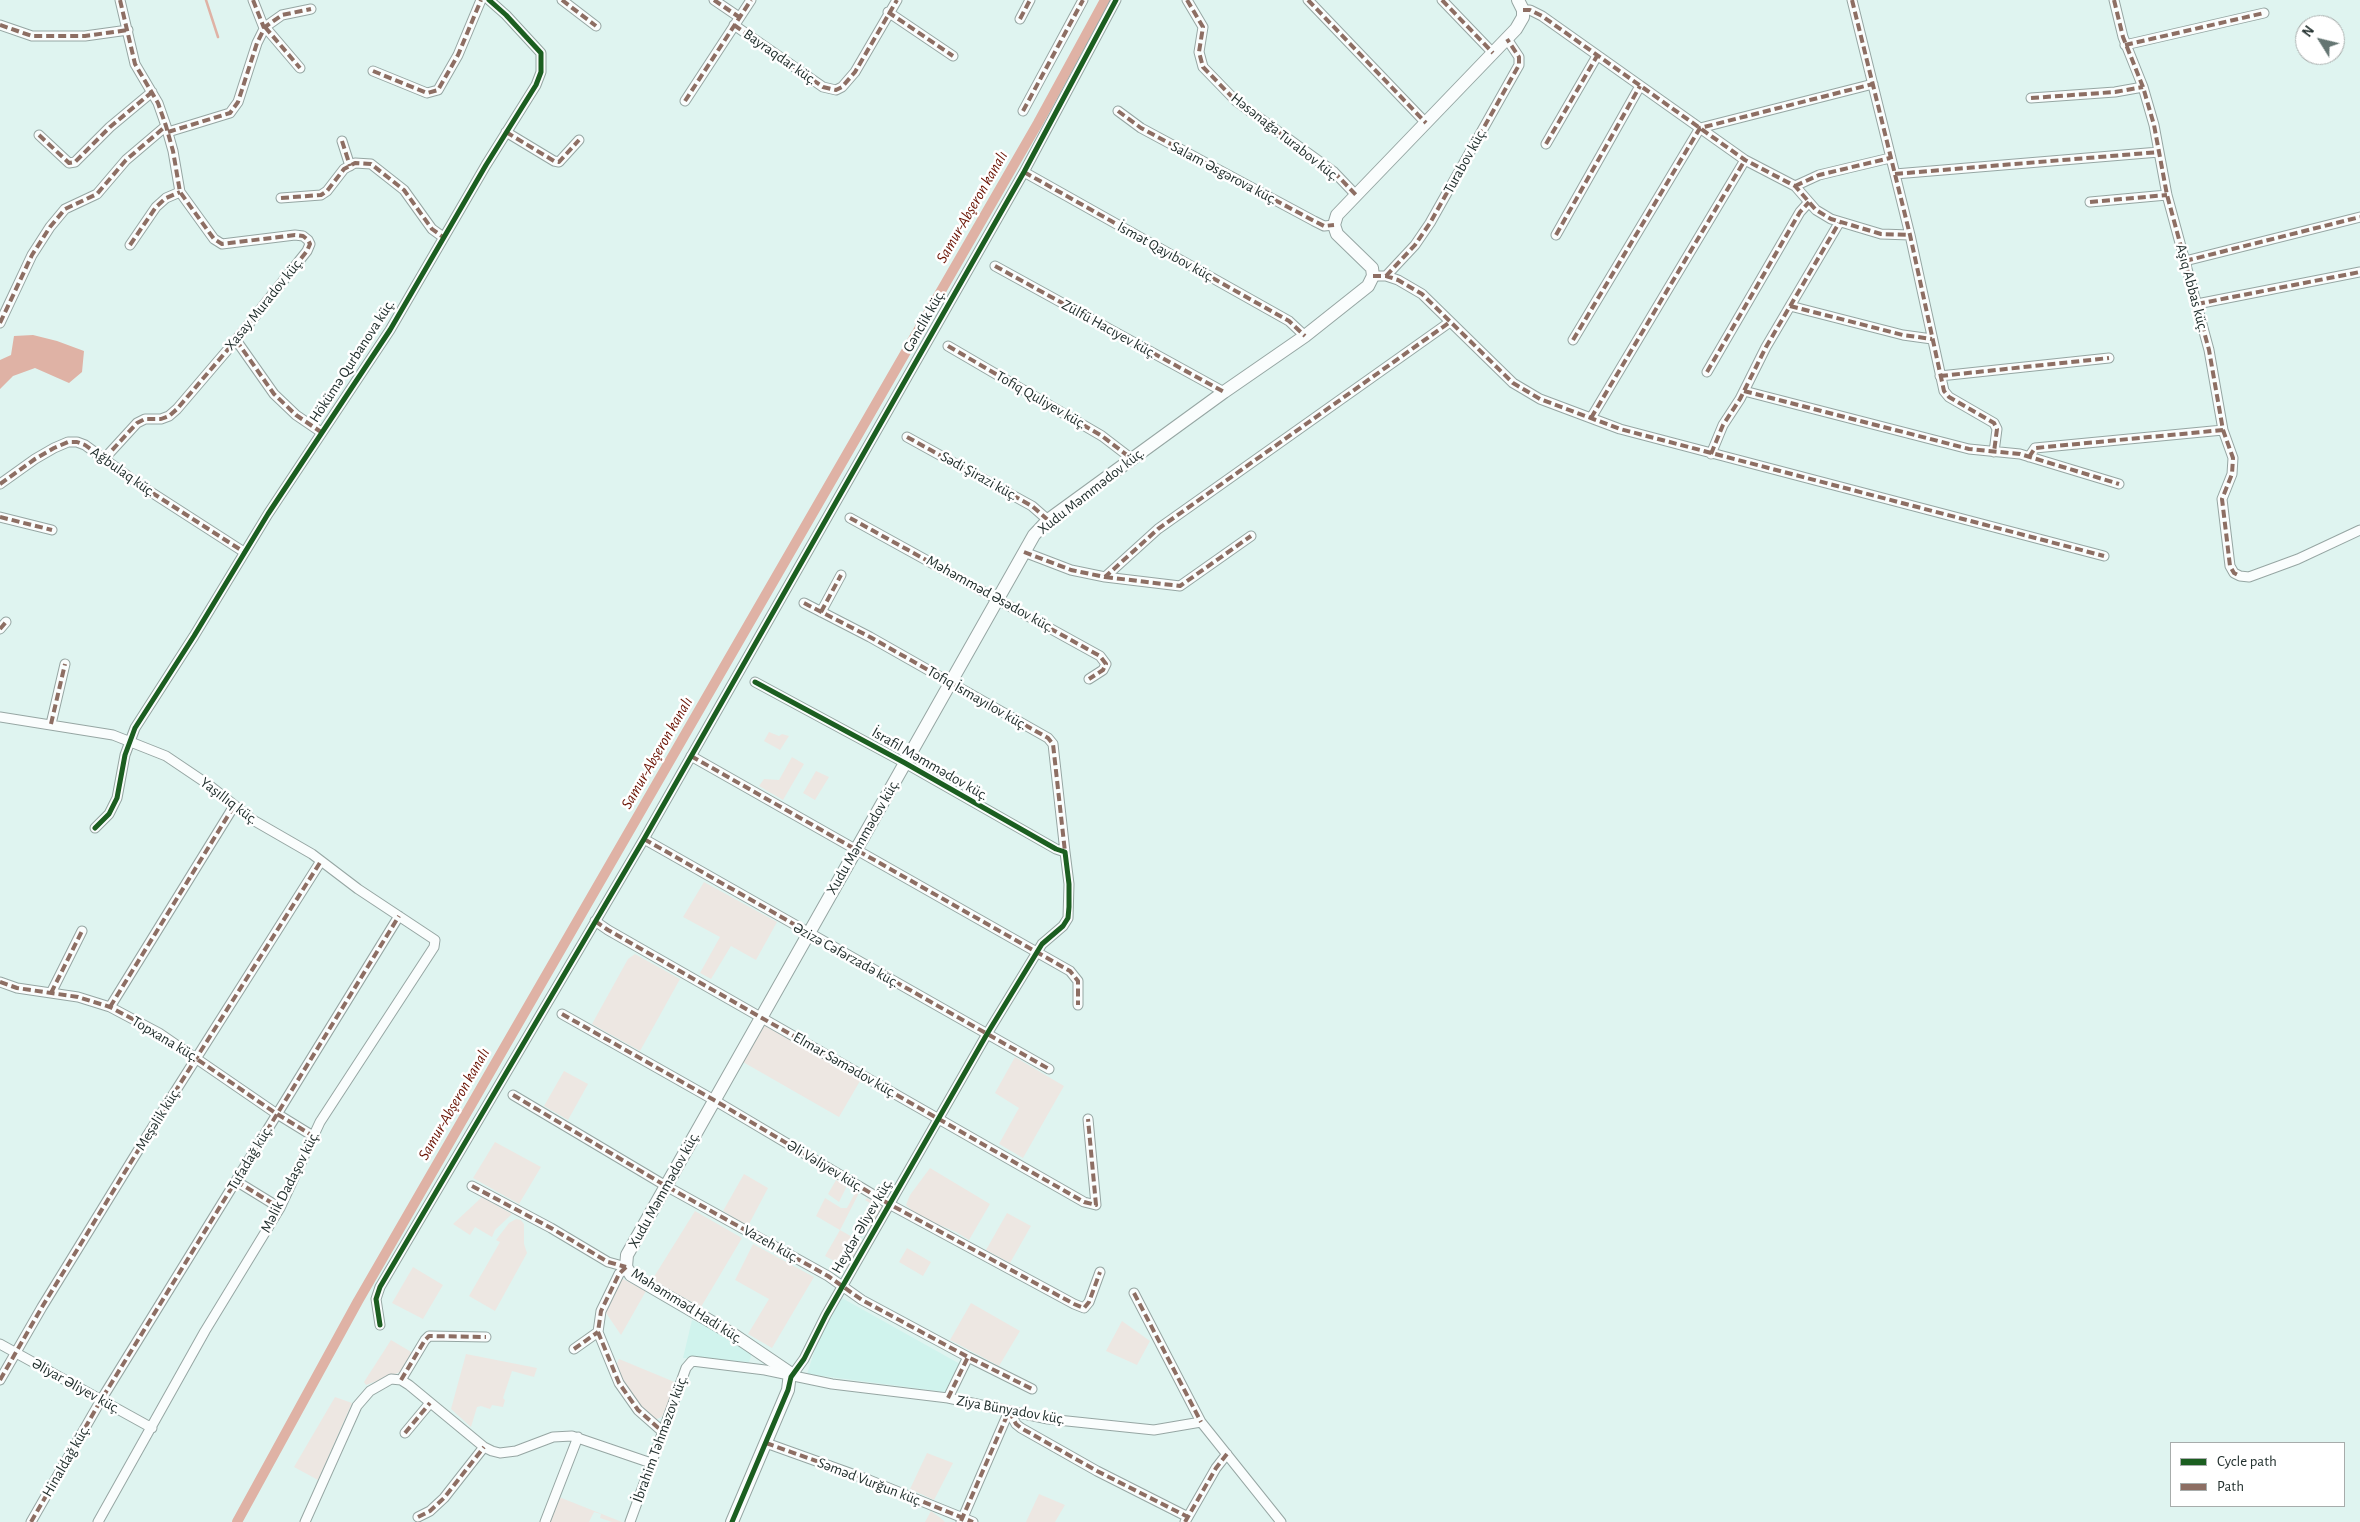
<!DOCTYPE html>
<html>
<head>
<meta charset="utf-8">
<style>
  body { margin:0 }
  #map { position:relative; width:2360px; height:1522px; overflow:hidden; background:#dff4f0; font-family:"Alegreya Sans",sans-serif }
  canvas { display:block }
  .legend { position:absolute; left:2170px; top:1442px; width:175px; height:65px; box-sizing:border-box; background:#fff; border:1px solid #a7acab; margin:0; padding:6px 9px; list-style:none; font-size:15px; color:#22302e }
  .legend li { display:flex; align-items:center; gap:10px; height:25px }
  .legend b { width:25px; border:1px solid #a7acab }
  .north { position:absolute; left:2295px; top:15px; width:50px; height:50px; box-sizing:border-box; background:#fff; border:1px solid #a7acab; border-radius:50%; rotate:306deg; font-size:14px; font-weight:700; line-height:20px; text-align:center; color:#22302e }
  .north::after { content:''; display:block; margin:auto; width:18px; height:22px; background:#647572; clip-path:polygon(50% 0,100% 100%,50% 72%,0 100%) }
</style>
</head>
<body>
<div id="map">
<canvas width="2360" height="1522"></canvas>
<ul class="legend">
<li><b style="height:6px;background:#1b5e20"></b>Cycle path</li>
<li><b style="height:6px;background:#8d6e63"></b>Path</li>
</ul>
<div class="north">N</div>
</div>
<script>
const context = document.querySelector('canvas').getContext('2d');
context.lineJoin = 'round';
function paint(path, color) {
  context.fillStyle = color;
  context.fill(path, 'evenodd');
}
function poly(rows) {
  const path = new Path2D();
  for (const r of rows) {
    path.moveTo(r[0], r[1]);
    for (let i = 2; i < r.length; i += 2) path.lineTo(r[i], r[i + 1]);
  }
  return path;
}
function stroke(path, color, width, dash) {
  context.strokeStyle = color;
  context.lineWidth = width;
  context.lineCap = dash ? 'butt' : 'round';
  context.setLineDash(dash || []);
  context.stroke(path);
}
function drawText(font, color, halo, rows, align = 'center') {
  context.font = font + ' "Alegreya Sans",sans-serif';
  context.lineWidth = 5;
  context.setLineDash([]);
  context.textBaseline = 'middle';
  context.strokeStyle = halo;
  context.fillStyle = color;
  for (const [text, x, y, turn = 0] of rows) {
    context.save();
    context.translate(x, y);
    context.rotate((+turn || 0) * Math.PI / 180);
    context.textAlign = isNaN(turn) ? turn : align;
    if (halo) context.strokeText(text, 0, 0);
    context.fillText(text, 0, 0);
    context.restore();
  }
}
const built = poly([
  [842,1298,960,1364,945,1392,807,1374,824,1321],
  [692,1320,717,1330,752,1353,749,1362,683,1358]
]);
const green = poly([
  [769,732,779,736,782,734,789,736,780,750,764,741],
  [792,757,804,764,783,800,759,786,764,779,779,780],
  [816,771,829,777,815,800,803,793],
  [704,882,777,922,756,960,731,946,711,979,700,973,720,937,683,917],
  [635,954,680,979,640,1051,592,1024,628,959],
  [764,1025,860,1081,839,1117,743,1062],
  [1015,1057,1064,1086,1023,1158,999,1144,1019,1108,995,1093],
  [564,1071,588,1084,568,1120,544,1106],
  [495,1142,541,1167,519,1204,473,1178],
  [930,1168,990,1204,969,1240,956,1232,918,1216,906,1205,910,1195],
  [744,1174,768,1188,748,1226,723,1211],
  [836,1180,847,1186,839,1202,828,1194],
  [856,1191,859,1193,840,1230,863,1243,849,1269,825,1256,840,1230,816,1216,825,1198,841,1208,847,1208],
  [482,1197,512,1214,495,1230,492,1237,475,1227,470,1235,453,1224],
  [867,1198,883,1207,870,1230,864,1226,870,1215,866,1210,870,1203,865,1200],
  [695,1211,742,1238,701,1307,652,1280],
  [1007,1213,1031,1226,1010,1263,986,1250],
  [516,1219,521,1220,524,1224,524,1244,527,1253,495,1311,469,1296,500,1242,496,1240,509,1223],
  [753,1244,814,1277,772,1348,748,1334,769,1299,735,1280],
  [907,1248,931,1262,923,1276,899,1262],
  [413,1267,443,1285,423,1319,392,1303],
  [621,1278,646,1291,621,1335,604,1310],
  [971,1303,1020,1331,999,1366,950,1340],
  [1122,1321,1150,1341,1137,1365,1106,1351],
  [391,1340,413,1353,405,1368,398,1373,366,1385,364,1382],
  [466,1354,537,1368,534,1377,512,1371,503,1398,505,1400,503,1407,492,1405,490,1409,481,1406,477,1407,471,1427,451,1409],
  [619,1359,677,1383,662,1417,654,1420,634,1398,617,1369,616,1365],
  [335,1397,352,1403,318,1480,294,1467],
  [927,1453,953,1463,934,1500,910,1489],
  [1039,1494,1065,1505,1055,1522,1026,1522],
  [559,1497,622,1522,612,1522,600,1518,601,1514,594,1512,589,1522,549,1522],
  [931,1511,942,1519,945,1522,925,1522]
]);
const water = poly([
  [33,335,57,341,84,351,82,372,69,383,35,368,13,376,0,389,0,360,11,355,14,336]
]);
const stream = poly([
  [206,0,218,37]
]);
const canal = poly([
  [237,1522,358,1301,1038,123,1105,0]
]);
const street = poly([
  [253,0,264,28],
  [562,0,596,26],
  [714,0,739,17],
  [1187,0,1203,27,1199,52,1203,67,1236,101,1334,172,1356,195],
  [1308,0,1426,123],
  [1442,0,1493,53],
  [1852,0,1910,235,1944,391,1949,397,1994,423,1997,429,1994,452],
  [2114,0,2123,37,2143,87,2154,125,2167,195,2209,350,2223,430,2233,458,2232,474,2222,499,2230,566,2234,573,2240,576,2249,577,2298,559,2360,530],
  [1523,10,1530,10,1542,16,1745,160,1795,186,1816,210,1831,219,1881,234,1910,235],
  [888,12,953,56],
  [1020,19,1030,0],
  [0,25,32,36,85,36,128,30],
  [734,25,823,87,836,90,842,87,855,72,897,0],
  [265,27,300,68],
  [2125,45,2264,13],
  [373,71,427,93,438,90,458,55,481,0],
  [2031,98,2115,92,2143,87],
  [685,101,751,0],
  [1023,111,1083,0],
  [1118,111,1141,128,1314,221,1324,226,1334,225],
  [168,132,230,113,238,102,257,43,265,27,282,15,311,9],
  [506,132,554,161,559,162,579,140],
  [39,135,69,163,75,162,110,127,152,92],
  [342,141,350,166],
  [1546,144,1597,56],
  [1024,172,1289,321,1305,336],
  [1895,174,2159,152],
  [1795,186,1819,175,1890,158],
  [281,198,321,195,327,191,344,169,355,163,371,164,404,190,432,229,443,237],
  [2090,202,2167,195],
  [1556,235,1640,86],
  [130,245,156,207,166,198,180,192],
  [2185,261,2360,217],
  [995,266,1224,392],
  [1373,276,1386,276,1398,280,1422,294,1513,383,1540,399,1620,429,2104,556],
  [1386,276,1415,245,1430,223,1519,65,1519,57,1507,39],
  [2197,304,2360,272],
  [1790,306,1903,335,1932,339],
  [0,323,32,255,50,227,65,209,97,194,126,160,166,126],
  [236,340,274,394,296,415,321,432],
  [1573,340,1700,128,1873,84],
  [948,346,1102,436,1132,459],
  [1707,372,1800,212,1809,202],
  [1940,376,2109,358],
  [1744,391,1969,449,2020,454,2119,484],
  [1591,418,1745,160],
  [907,437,1032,506,1048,520],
  [1711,454,1723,425,1740,399,1766,347,1839,223],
  [2029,457,2035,448,2223,430],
  [104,459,137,423,145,419,161,419,169,416,177,409,236,340,307,251,310,244,308,240,303,236,295,235,222,244,214,239,180,192,173,151,166,126,158,103,135,64,120,0],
  [0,484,35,459,54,448,68,442,77,442,85,445,140,485,244,552],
  [0,517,52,530],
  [850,518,1100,656,1106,664,1103,670,1089,679],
  [1024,552,1071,570,1105,577,1158,529,1450,322],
  [1105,577,1180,586,1251,536],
  [804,603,870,637,1048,738,1053,744,1065,852],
  [821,612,841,575],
  [0,629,6,622],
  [755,682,905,763,1056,849,1065,852,1069,884,1068,918,1063,926,1042,944,987,1034,826,1315,804,1359,791,1377],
  [0,717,113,735,166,756,209,785,253,820,312,854,358,889,435,940,434,947,320,1122,280,1208,205,1331,98,1522],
  [51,724,65,664],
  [691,756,1070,971,1078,981,1078,1005],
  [95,828,109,814,117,798,125,755,135,728,194,636,268,514,390,330,486,165,536,85,541,72,541,53,506,15,489,0],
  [644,839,1049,1069],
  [595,921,608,930,1084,1202,1096,1205,1088,1119],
  [0,982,17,988,78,997,110,1007,159,1033,274,1112,313,1136],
  [51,993,82,931],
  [110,1007,234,806],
  [562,1014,714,1100,889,1204,1074,1304,1084,1308,1089,1302,1100,1272],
  [513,1095,666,1186,828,1276,862,1300,968,1357,1032,1389],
  [236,1181,280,1208],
  [472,1186,551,1228,608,1262,626,1267],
  [626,1267,619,1274,601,1311,598,1332,619,1383,638,1410,663,1432],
  [1134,1293,1201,1422],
  [380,1325,376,1299,380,1287,644,839,1024,172,1116,0],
  [0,1344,152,1428],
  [574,1349,598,1332],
  [0,1380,42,1307,147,1136,321,861],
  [401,1380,425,1340,429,1336,486,1337],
  [948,1398,968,1357],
  [1009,1411,1016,1424,1021,1428,1097,1471,1188,1517],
  [405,1433,430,1403],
  [766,1443,869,1480,973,1522],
  [418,1517,430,1511,444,1498,484,1447],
  [31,1522,101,1400,399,916],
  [305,1522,357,1406,370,1391,391,1379,401,1380,409,1385,484,1447,492,1451,500,1453,516,1451,553,1437,572,1436,651,1463],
  [545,1522,578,1437],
  [630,1522,686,1368,692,1361,765,1370,832,1384,948,1398,1048,1419,1154,1430,1201,1422,1281,1522],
  [961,1522,1009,1411],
  [1185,1522,1216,1468,1227,1454]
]);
const secondary = poly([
  [732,1522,788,1390,790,1373,734,1335,631,1275,626,1267,627,1255,1034,535,1048,520,1224,392,1305,336,1368,286,1373,276,1372,268,1337,234,1334,225,1337,215,1516,29,1523,17,1523,10,1518,0]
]);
const quiet = poly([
  [253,0,264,28],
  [562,0,596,26],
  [714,0,739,17],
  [1187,0,1203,27,1199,52,1203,67,1236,101,1334,172,1356,195],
  [1308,0,1426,123],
  [1442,0,1493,53],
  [1852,0,1910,235,1944,391,1949,397,1994,423,1997,429,1994,452],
  [2114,0,2123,37,2143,87,2154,125,2167,195,2209,350,2223,430,2233,458,2232,474,2222,499,2230,566,2234,573,2240,576],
  [1523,10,1530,10,1542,16,1745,160,1795,186,1816,210,1831,219,1881,234,1910,235],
  [888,12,953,56],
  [1020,19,1030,0],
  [0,25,32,36,85,36,128,30],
  [734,25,823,87,836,90,842,87,855,72,897,0],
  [265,27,300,68],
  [2125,45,2264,13],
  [373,71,427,93,438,90,458,55,481,0],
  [2031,98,2115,92,2143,87],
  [685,101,751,0],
  [1023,111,1083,0],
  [1118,111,1141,128,1314,221,1324,226,1334,225],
  [168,132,230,113,238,102,257,43,265,27,282,15,311,9],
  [506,132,554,161,559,162,579,140],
  [39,135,69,163,75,162,110,127,152,92],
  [342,141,350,166],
  [1546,144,1597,56],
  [1024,172,1289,321,1305,336],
  [1895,174,2159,152],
  [1795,186,1819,175,1890,158],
  [281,198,321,195,327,191,344,169,355,163,371,164,404,190,432,229,443,237],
  [2090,202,2167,195],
  [1556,235,1640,86],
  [130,245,156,207,166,198,180,192],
  [2185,261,2360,217],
  [995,266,1224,392],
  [1373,276,1386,276,1398,280,1422,294,1513,383,1540,399,1620,429,2104,556],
  [1386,276,1415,245,1430,223,1519,65,1519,57,1507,39],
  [2197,304,2360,272],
  [1790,306,1903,335,1932,339],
  [0,323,32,255,50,227,65,209,97,194,126,160,166,126],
  [236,340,274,394,296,415,321,432],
  [1573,340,1700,128,1873,84],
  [948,346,1102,436,1132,459],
  [1707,372,1800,212,1809,202],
  [1940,376,2109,358],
  [1744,391,1969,449,2020,454,2119,484],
  [1591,418,1745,160],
  [907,437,1032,506,1048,520],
  [1711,454,1723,425,1740,399,1766,347,1839,223],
  [2029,457,2035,448,2223,430],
  [104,459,137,423,145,419,161,419,169,416,177,409,236,340,307,251,310,244,308,240,303,236,295,235,222,244,214,239,180,192,173,151,166,126,158,103,135,64,120,0],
  [0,484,35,459,54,448,68,442,77,442,85,445,140,485,244,552],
  [0,517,52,530],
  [850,518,1100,656,1106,664,1103,670,1089,679],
  [1024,552,1071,570,1105,577,1158,529,1450,322],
  [1105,577,1180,586,1251,536],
  [804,603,870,637,1048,738,1053,744,1065,852],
  [821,612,841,575],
  [0,629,6,622],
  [51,724,65,664],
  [691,756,1070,971,1078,981,1078,1005],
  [644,839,1049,1069],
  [595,921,608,930,1084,1202,1096,1205,1088,1119],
  [0,982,17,988,78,997,110,1007,159,1033,274,1112,313,1136],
  [51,993,82,931],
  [110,1007,234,806],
  [562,1014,714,1100,889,1204,1074,1304,1084,1308,1089,1302,1100,1272],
  [513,1095,666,1186,828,1276,862,1300,968,1357,1032,1389],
  [236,1181,280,1208],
  [472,1186,551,1228,608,1262,626,1267],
  [626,1267,619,1274,601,1311,598,1332,619,1383,638,1410,663,1432],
  [1134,1293,1201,1422],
  [574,1349,598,1332],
  [0,1380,42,1307,147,1136,321,861],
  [401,1380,425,1340,429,1336,486,1337],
  [948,1398,968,1357],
  [1009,1411,1016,1424,1021,1428,1097,1471,1188,1517],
  [405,1433,430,1403],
  [766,1443,869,1480,973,1522],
  [418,1517,430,1511,444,1498,484,1447],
  [961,1521,1009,1411],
  [31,1522,101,1400,399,916],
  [1185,1522,1216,1468,1227,1454]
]);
const cycleway = poly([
  [95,828,109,814,117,798,125,755,135,728,194,636,268,514,390,330,486,165,536,85,541,72,541,53,506,15,489,0],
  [380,1325,376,1299,380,1287,644,839,1024,172,1116,0],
  [732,1522,788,1390,791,1377,804,1359,826,1315,987,1034,1042,944,1063,926,1068,918,1069,907,1069,884,1065,852,1056,849,905,763,755,682]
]);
const streetNames = [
  ["Bayraqdar küç.",780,57,35],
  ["Həsənağa Turabov küç.",1285,137,38],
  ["Turabov küç.",1465,161,-61],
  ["Salam Əsgərova küç.",1224,173,28],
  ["İsmət Qayıbov küç.",1166,252,29],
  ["Aşıq Abbas küç.",2192,288,75],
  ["Xasay Muradov küç.",264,304,-51],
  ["Gənclik küç.",924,321,-60],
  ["Zülfü Hacıyev küç.",1109,329,29],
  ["Hökümə Qurbanova küç.",352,361,-57],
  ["Tofiq Quliyev küç.",1041,400,30],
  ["Ağbulaq küç.",123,472,35],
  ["Sədi Şirazi küç.",979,476,29],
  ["Xudu Məmmədov küç.",1091,491,-38],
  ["Məhəmməd Əsədov küç.",990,594,29],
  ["Tofiq İsmayılov küç.",977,698,30],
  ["İsrafil Məmmədov küç.",930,764,30],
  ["Yaşıllıq küç.",229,801,37],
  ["Xudu Məmmədov küç.",863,837,-60],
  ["Əzizə Cəfərzadə küç.",846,955,29],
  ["Topxana küç.",165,1039,31],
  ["Elmar Səmədov küç.",845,1065,30],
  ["Meşəlik küç.",158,1119,-58],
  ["Tufadağ küç.",250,1158,-59],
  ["Əli Vəliyev küç.",825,1166,31],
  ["Məlik Dadaşov küç.",290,1182,-63],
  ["Xudu Məmmədov küç.",664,1190,-61],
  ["Heydər Əliyev küç.",862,1226,-60],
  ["Vazeh küç.",771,1244,29],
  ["Məhəmməd Hadi küç.",687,1306,32],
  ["Əliyar Əliyev küç.",76,1386,29],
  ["Ziya Bünyadov küç.",1011,1410,10],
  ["İbrahim Təhməzov küç.",660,1439,-70],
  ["Hinaldağ küç.",66,1461,-60],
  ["Səməd Vurğun küç.",870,1482,21]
];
const waterNames = [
  ["Samur-Abşeron kanalı",972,207,-60],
  ["Samur-Abşeron kanalı",657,753,-60],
  ["Samur-Abşeron kanalı",454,1104,-60]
];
paint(built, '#d0f3ed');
paint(green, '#ede7e2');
paint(water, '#dfb2a5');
stroke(stream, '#dfb2a5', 2.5);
stroke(canal, '#dfb2a5', 10);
stroke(street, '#96a6a3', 11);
stroke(secondary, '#96a6a3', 14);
stroke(street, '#fafdfd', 9);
stroke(secondary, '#fafdfd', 12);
stroke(quiet, '#8d6e63', 4, [8, 4]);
stroke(cycleway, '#1b5e20', 5);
drawText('15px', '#22302e', '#fff', streetNames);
drawText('italic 16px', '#6a1303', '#fff', waterNames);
</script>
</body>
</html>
